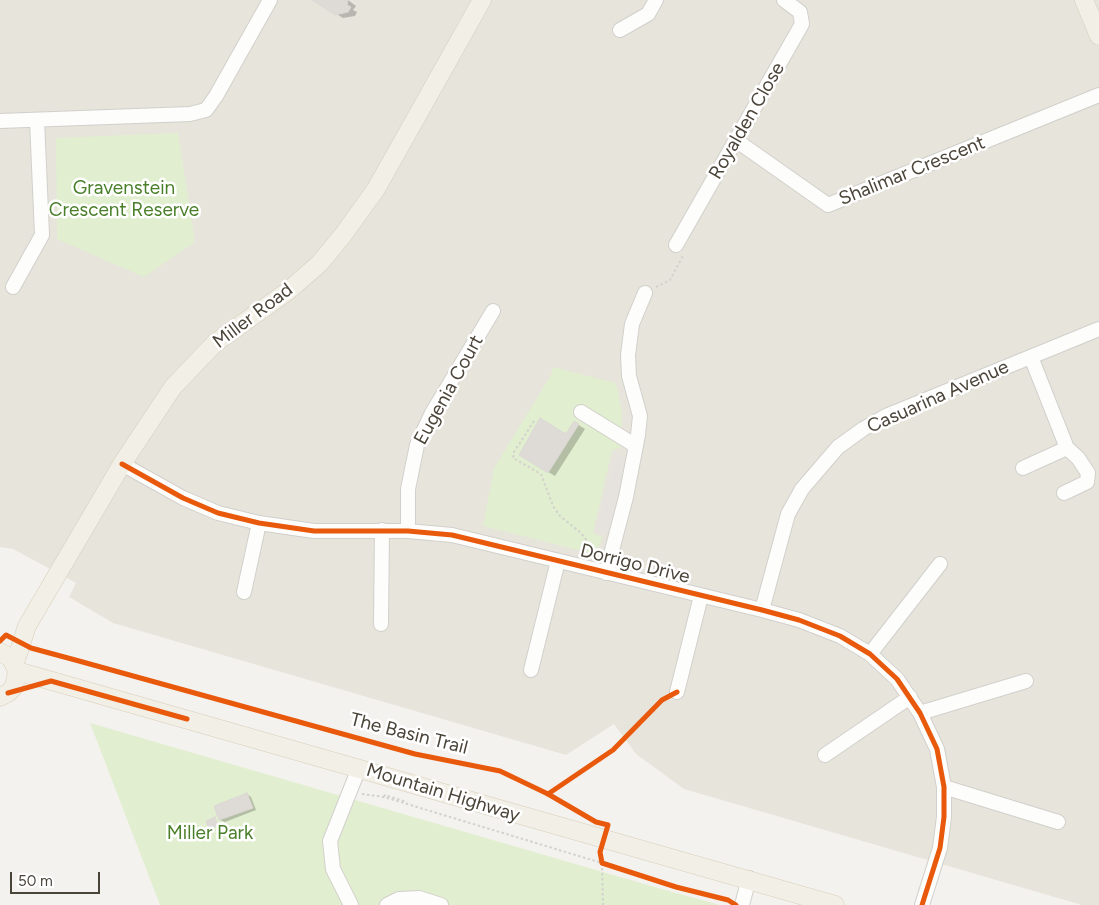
<!DOCTYPE html>
<html>
<head>
<meta charset="utf-8">
<style>
  body { margin:0 }
  #map { position:relative; width:1099px; height:905px; overflow:hidden; background:#f4f2ee; font-family:Figtree,sans-serif }
  canvas { display:block }
  .scale { position:absolute; left:10px; top:872px; width:90px; height:22px; box-sizing:border-box; border:2px solid #4b4439; border-top:0; padding-left:6px; font-size:15px; line-height:18px; white-space:nowrap; color:#4b4439; -webkit-text-stroke:4px #fff; paint-order:stroke }
</style>
</head>
<body>
<div id="map">
<canvas width="1099" height="905"></canvas>
<div class="scale">50 m</div>
</div>
<script>
const context = document.querySelector('canvas').getContext('2d');
context.lineJoin = 'round';
function paint(path, color) {
  context.fillStyle = color;
  context.fill(path, 'evenodd');
}
function poly(rows) {
  const path = new Path2D();
  for (const r of rows) {
    path.moveTo(r[0], r[1]);
    for (let i = 2; i < r.length; i += 2) path.lineTo(r[i], r[i + 1]);
  }
  return path;
}
function stroke(path, color, width, dash) {
  context.strokeStyle = color;
  context.lineWidth = width;
  context.lineCap = dash ? 'butt' : 'round';
  context.setLineDash(dash || []);
  context.stroke(path);
}
function drawText(font, color, halo, rows, align = 'center') {
  context.font = font + ' Figtree,sans-serif';
  context.lineWidth = 5;
  context.setLineDash([]);
  context.textBaseline = 'middle';
  context.strokeStyle = halo;
  context.fillStyle = color;
  for (const [text, x, y, turn = 0] of rows) {
    context.save();
    context.translate(x, y);
    context.rotate((+turn || 0) * Math.PI / 180);
    context.textAlign = isNaN(turn) ? turn : align;
    if (halo) context.strokeText(text, 0, 0);
    context.fillText(text, 0, 0);
    context.restore();
  }
}
const residential = poly([
  [0,0,1099,0,1099,905,1082,905,684,789,636,754,614,724,566,755,113,623,69,597,76,583,13,549,0,547]
]);
const green = poly([
  [178,133,195,242,144,277,57,239,56,138],
  [553,367,616,383,622,412,621,448,612,450,593,533,603,537,599,547,590,553,483,526,494,468,551,375],
  [90,723,658,888,720,905,160,905]
]);
const parking = poly([
  [615,454,628,457,609,533,596,530]
]);
const shadow = poly([
  [314,0,348,0,356,6,353,10,357,12,355,16,343,18],
  [574,422,585,429,555,476,520,455,567,435],
  [247,794,251,797,256,810,225,822,220,820,215,806]
]);
const building = poly([
  [312,0,348,0,347,5,351,7,348,12,335,15,312,0],
  [540,418,566,434,574,421,579,424,548,473,519,455,540,418],
  [247,793,253,808,219,820,214,806,247,793],
  [215,817,218,826,209,829,206,821,215,817],
  [188,827,191,833,185,835,183,829,188,827]
]);
const path = poly([
  [656,287,670,280,683,256],
  [534,421,514,452,513,458,541,474,553,506,560,516,581,533,597,554],
  [362,794,384,797,602,863,603,905],
  [384,797,385,795,407,802]
]);
const minor = poly([
  [620,30,648,14,656,0],
  [0,121,190,114,206,110,216,96,270,0],
  [737,141,828,205,1099,95],
  [676,245,802,24,800,12,784,0],
  [13,287,42,235,37,120],
  [1031,357,1067,448,1078,458,1088,473,1087,482,1064,493],
  [581,412,636,446],
  [122,464,183,498,218,513,259,523,314,531,408,531,452,535,762,610,799,620,840,636,870,654,897,679,920,713,937,749,944,787,944,817,940,848,922,905],
  [1023,468,1067,448],
  [408,531,408,489,417,445,432,413,493,311],
  [606,573,626,497,638,435,640,416,629,376,628,355,632,324,645,293],
  [244,592,259,523],
  [762,610,788,514,802,489,838,447,863,429,886,416,1099,329],
  [381,624,382,530],
  [870,654,940,564],
  [531,670,558,561],
  [677,692,701,596],
  [920,713,1026,681],
  [825,755,910,697],
  [944,787,1058,822],
  [351,905,333,869,330,841,359,768],
  [387,905,399,899,419,898,441,905],
  [742,905,749,878]
]);
const major = poly([
  [1084,0,1099,36],
  [0,652,11,658,17,671,14,687,8,693,0,697],
  [15,663,27,626,122,464,173,387,215,343,288,291,320,263,343,235,376,189,482,0],
  [17,671,835,905]
]);
const cycleway = poly([
  [122,464,183,498,218,513,259,523,314,531,408,531,452,535,762,610,799,620,840,636,870,654,897,679,920,713,937,749,944,787,944,817,940,848,922,905],
  [0,641,6,635,31,648,79,661,415,754,500,771,548,794,596,822,608,825,600,852,602,863,676,887,728,900,736,905],
  [8,693,51,681,187,719],
  [548,794,613,750,662,700,677,692]
]);
const streetNames = [
  ["Royalden Close",747,121,-60],
  ["Shalimar Crescent",912,171,-22],
  ["Miller Road",253,316,-37],
  ["Eugenia Court",449,390,-61],
  ["Casuarina Avenue",938,397,-24],
  ["Dorrigo Drive",635,564,14],
  ["The Basin Trail",409,734,14],
  ["Mountain Highway",443,793,17]
];
const parkNames = [
  ["Gravenstein",124,188],
  ["Crescent Reserve",124,210],
  ["Miller Park",210,833]
];
paint(residential, '#e7e4dc');
paint(green, '#e1eecf');
paint(parking, '#e6e3df');
paint(shadow, '#0003');
paint(building, '#dedbd6');
stroke(building, '#dcd9d4', 1);
stroke(minor, '#d2d0cb', 16);
stroke(major, '#d6cebb', 19);
stroke(path, '#d3d2cc', 2, [2.5, 2.5]);
stroke(minor, '#fdfdfc', 14);
stroke(major, '#f2efe6', 18);
stroke(cycleway, '#e8590c', 5);
drawText('19px', '#4b4439', '#fff', streetNames);
drawText('19px', '#4a7f2a', '#fff', parkNames);
</script>
</body>
</html>
